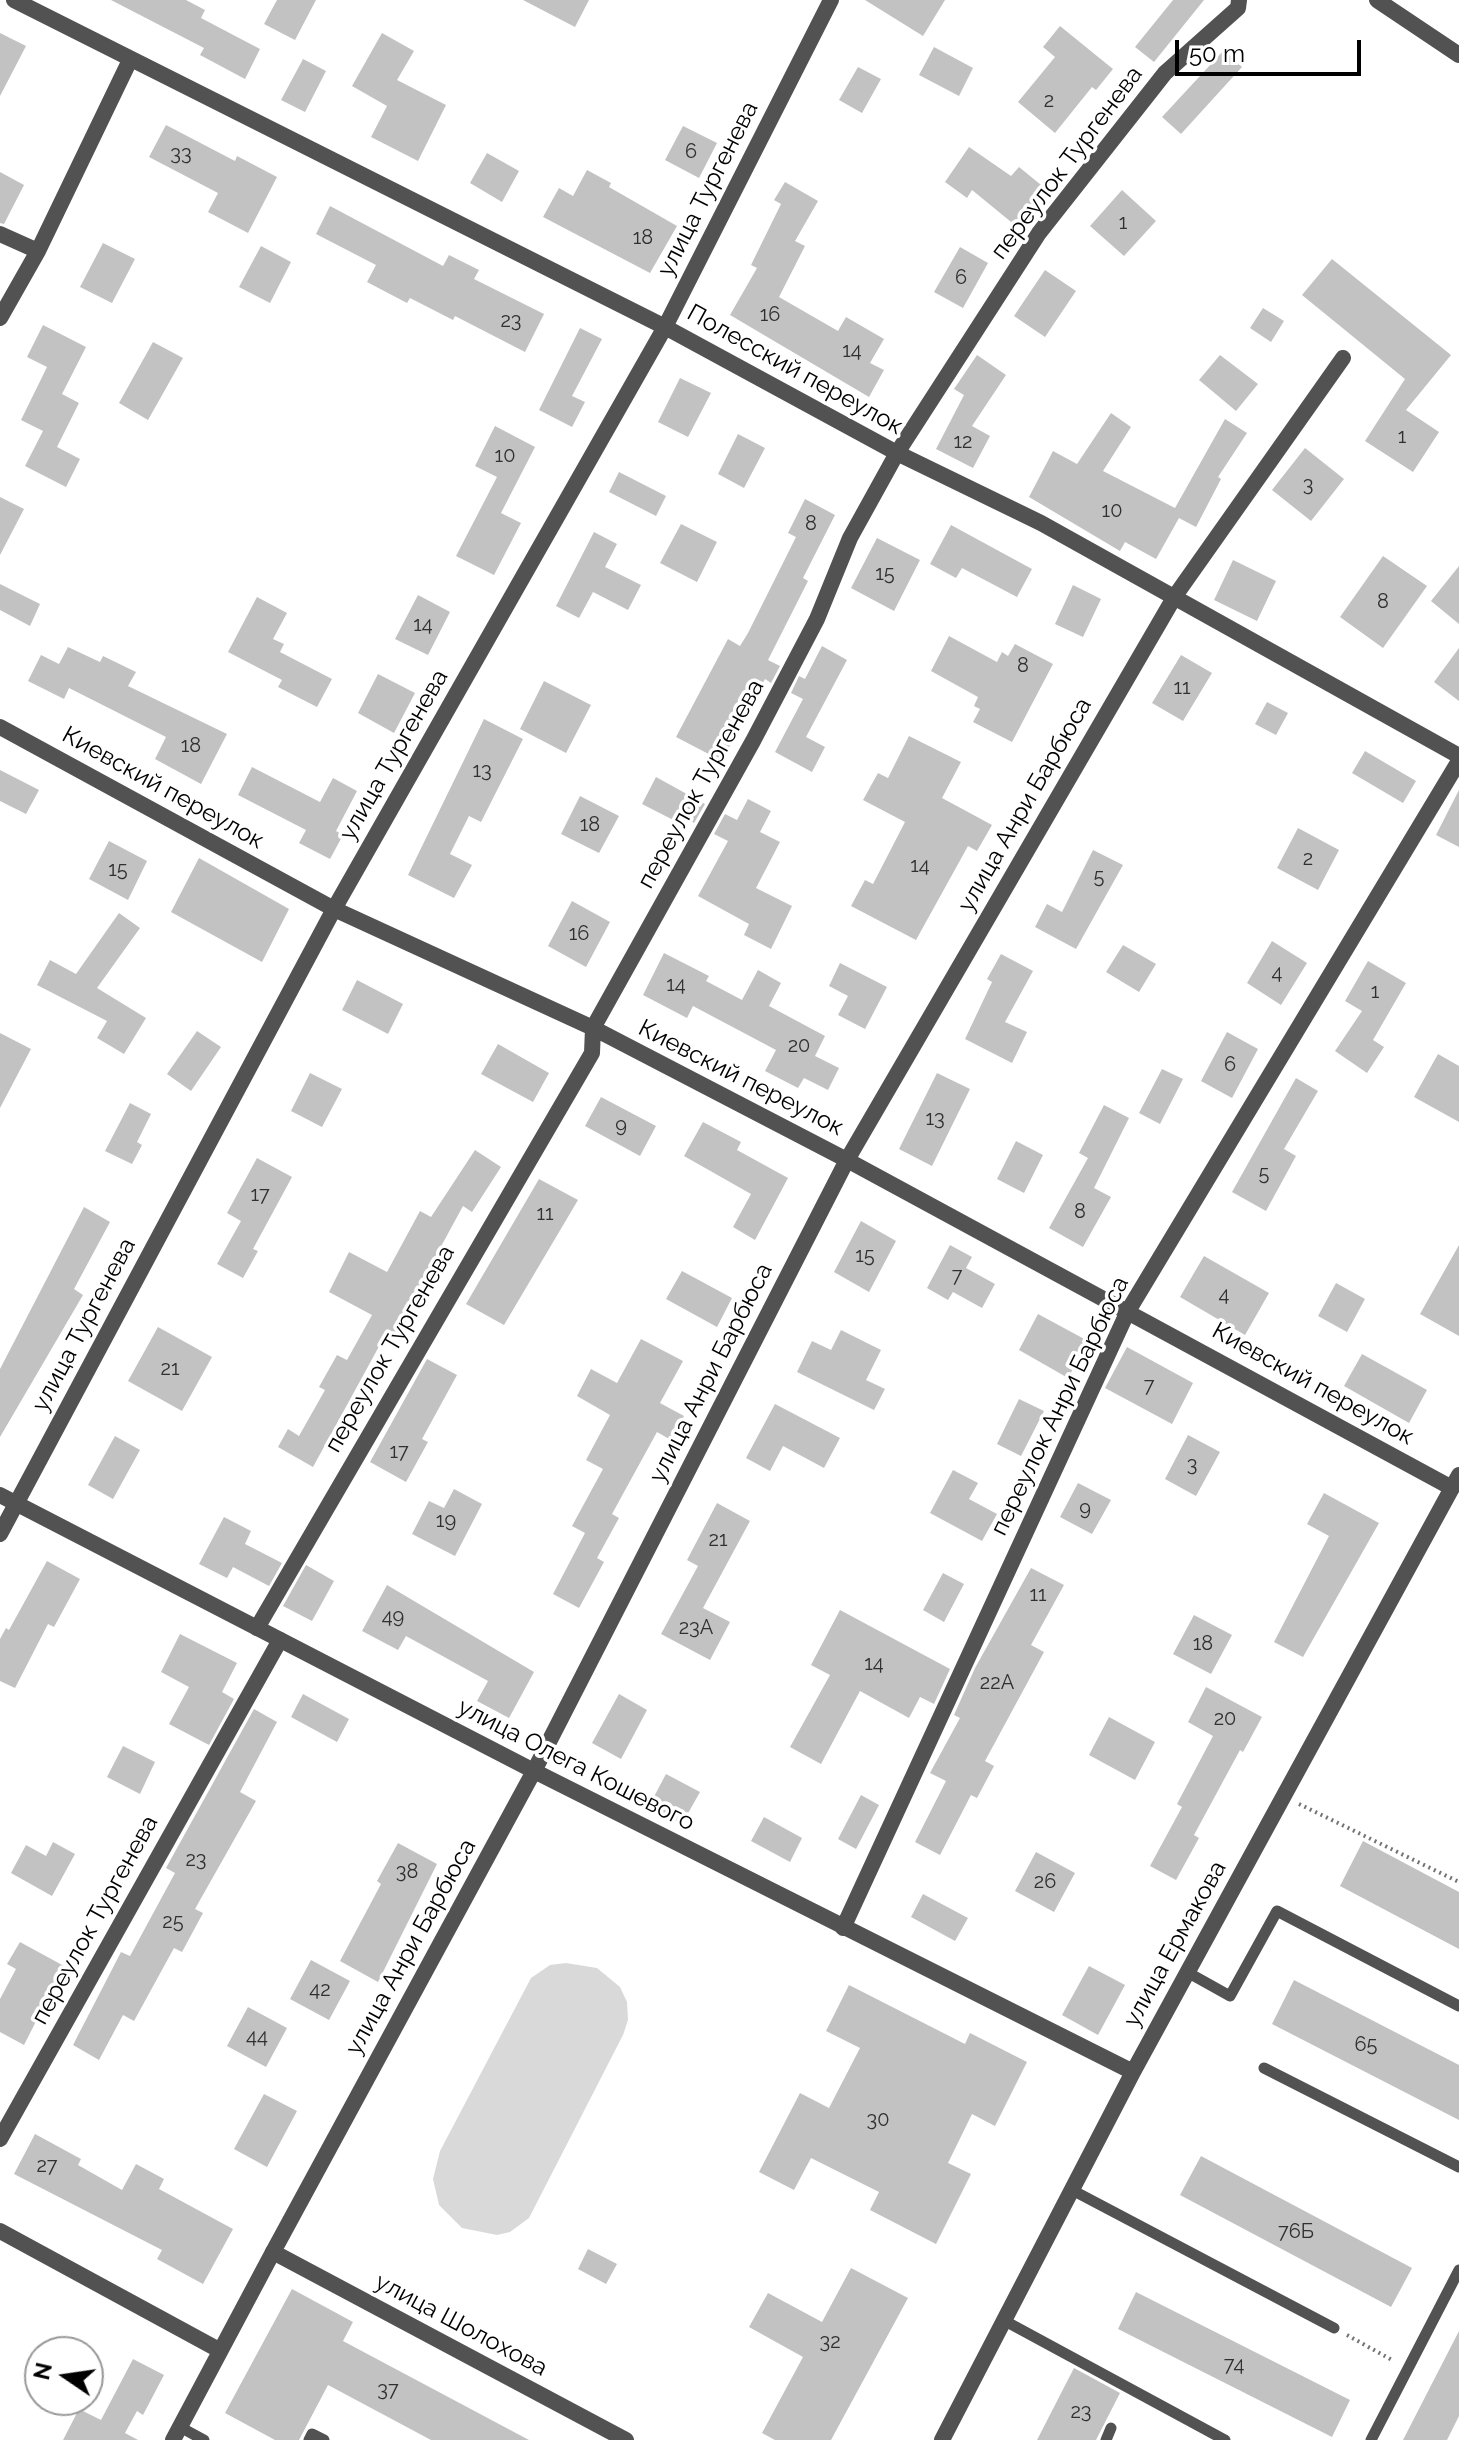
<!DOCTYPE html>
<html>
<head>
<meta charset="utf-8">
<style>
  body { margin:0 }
  #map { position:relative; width:1459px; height:2440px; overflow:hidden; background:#fff; font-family:Raleway,sans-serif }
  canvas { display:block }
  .north { position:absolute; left:24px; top:2336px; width:80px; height:80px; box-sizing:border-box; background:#fff; border:2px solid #999; border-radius:50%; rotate:283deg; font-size:22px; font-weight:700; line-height:32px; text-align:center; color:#000 }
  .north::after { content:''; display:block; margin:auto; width:28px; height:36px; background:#000; clip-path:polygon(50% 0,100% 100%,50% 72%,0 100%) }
  .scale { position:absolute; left:1175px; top:40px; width:186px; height:36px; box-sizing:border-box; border:4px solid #000; border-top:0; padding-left:10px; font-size:24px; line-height:28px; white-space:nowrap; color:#000; -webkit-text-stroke:6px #fff; paint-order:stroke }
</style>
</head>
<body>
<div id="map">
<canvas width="1459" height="2440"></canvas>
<div class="north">N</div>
<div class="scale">50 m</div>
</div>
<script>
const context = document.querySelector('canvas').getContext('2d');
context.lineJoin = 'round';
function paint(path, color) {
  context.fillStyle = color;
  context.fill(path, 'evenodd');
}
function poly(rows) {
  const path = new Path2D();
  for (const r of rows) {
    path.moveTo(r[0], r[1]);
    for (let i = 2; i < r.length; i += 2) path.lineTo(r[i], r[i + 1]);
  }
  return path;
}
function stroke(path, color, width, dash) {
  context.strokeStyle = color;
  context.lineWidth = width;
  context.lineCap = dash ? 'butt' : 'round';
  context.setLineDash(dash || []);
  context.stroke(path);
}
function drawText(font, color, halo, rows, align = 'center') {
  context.font = font + ' Raleway,sans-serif';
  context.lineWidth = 7;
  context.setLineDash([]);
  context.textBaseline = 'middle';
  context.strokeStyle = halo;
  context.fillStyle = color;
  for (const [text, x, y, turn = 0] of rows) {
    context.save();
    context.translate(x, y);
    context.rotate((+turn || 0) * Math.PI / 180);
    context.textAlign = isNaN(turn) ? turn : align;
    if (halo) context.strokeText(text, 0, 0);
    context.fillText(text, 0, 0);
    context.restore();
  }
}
const green = poly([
  [566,1963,597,1968,620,1987,627,2002,628,2020,623,2035,529,2218,510,2232,497,2235,462,2228,439,2205,433,2179,440,2151,531,1978,550,1965]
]);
const building = poly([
  [111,0,186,0,205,10,201,18,260,49,245,79,200,55,204,48],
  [277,0,316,0,295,40,264,24],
  [523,0,589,0,575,27],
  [865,0,945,0,923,36],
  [1173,0,1204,0,1154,62,1135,47],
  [1060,26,1113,69,1096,90,1092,87,1055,133,1018,102,1055,57,1043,47],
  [0,33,26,46,0,96],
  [382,33,414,51,397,80,446,105,418,161,371,137,387,106,352,86],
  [934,47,973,68,959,96,919,75],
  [1224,50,1242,67,1181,134,1162,117],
  [303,59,326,71,305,112,281,100],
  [858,67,881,79,862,113,839,100],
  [166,125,235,161,237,156,277,177,248,233,208,212,218,193,149,157],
  [683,126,717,143,699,178,665,160],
  [969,147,1011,176,1019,167,1046,189,1016,226,972,190,967,198,945,182],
  [487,153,519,171,502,202,470,183],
  [587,170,611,183,609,187,677,226,650,273,543,217,559,188,573,196],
  [0,172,24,185,4,224,0,223],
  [785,182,818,201,795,241,805,246,779,297,838,331,846,317,884,339,870,363,884,370,869,397,730,315,757,268,751,265,781,204,774,200],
  [1122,190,1156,221,1124,256,1090,226],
  [330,206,443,266,449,255,479,270,474,279,544,314,525,352,455,316,453,320,410,298,407,303,367,282,376,265,316,234],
  [103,243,135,259,112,303,80,287],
  [261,246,291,262,270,303,239,287],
  [960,247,988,263,963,308,934,292],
  [1332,259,1451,355,1406,410,1439,432,1413,472,1365,441,1405,379,1302,295],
  [1045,270,1076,291,1045,337,1014,316],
  [1263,308,1284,321,1271,342,1250,328],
  [43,325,86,347,62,394,79,403,57,447,80,459,66,487,25,466,43,431,21,420,47,367,27,357],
  [580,328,602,339,572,396,585,402,572,427,539,410],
  [153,342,183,358,148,420,119,403],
  [977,355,1006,375,972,426,990,436,973,468,936,449,964,395,954,389],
  [1220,355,1258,384,1236,411,1199,380],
  [680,378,711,393,688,437,658,422],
  [1111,413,1131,427,1103,471,1175,508,1225,419,1247,433,1218,477,1221,479,1196,527,1179,518,1156,559,1125,542,1120,551,1029,497,1053,451,1077,464],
  [495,426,535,447,501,513,521,523,494,575,456,556,497,477,475,466],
  [738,434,765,448,744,488,718,474],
  [1305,448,1344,479,1311,521,1272,490],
  [619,472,666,496,656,516,609,492],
  [0,497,24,509,0,555],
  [805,499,835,515,803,578,808,581,768,660,780,666,771,683,765,679,760,688,722,761,676,737,728,639,740,646,748,633,796,537,788,533],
  [681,524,717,542,697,582,660,563],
  [951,525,1032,569,1017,597,962,568,956,578,930,564],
  [594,532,617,544,605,567,641,585,628,610,593,592,579,618,556,606],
  [877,538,920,560,894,611,851,588],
  [1383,556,1427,586,1383,648,1340,617],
  [1233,560,1276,581,1257,621,1214,600],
  [1459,566,1459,624,1431,601],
  [0,584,40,604,30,626,0,610],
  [1073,585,1101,599,1083,637,1055,624],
  [418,595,450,612,428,655,395,639],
  [257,597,287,613,273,639,284,644,280,652,332,679,317,707,278,687,282,680,228,652],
  [949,636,997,662,1002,652,1008,656,1015,644,1053,664,1012,742,973,722,980,709,974,706,978,697,931,671],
  [822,646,847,660,806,737,825,747,812,772,775,752,803,699,791,693,799,676,805,679],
  [68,647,100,662,103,656,136,672,128,686,227,734,201,784,155,759,166,737,69,688,64,699,28,681,41,655,59,664],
  [1459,648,1459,701,1434,682],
  [1181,655,1212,673,1183,721,1152,703],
  [378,674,415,693,394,733,358,713],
  [544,681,591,705,566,753,520,729],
  [1267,702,1288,713,1276,735,1255,724],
  [484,719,523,739,481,822,469,816,450,854,472,865,454,898,408,875],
  [909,736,961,762,942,798,992,825,977,851,968,846,916,940,851,906,865,880,873,884,905,822,863,800,878,773,888,778],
  [1365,751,1416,781,1403,803,1352,773],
  [252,767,320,802,333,778,357,791,336,831,343,835,330,859,299,843,306,830,238,795],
  [0,770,39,790,26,814,0,801],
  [656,777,705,804,694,823,687,819,683,825,642,804],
  [1459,790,1459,847,1436,835],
  [580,796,619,816,599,853,561,834],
  [748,799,771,811,760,832,780,842,756,888,792,906,771,949,744,935,749,924,698,896,728,841,714,834,725,814,737,820],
  [1298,828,1339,850,1318,890,1277,868],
  [109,841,147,861,128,900,89,879],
  [1093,850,1123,865,1076,949,1035,927,1047,904,1062,912],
  [199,858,289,909,262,962,171,912],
  [572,901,610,922,586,967,548,946],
  [119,913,140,928,97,988,146,1018,124,1054,97,1038,107,1021,37,985,50,960,76,974],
  [1272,941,1307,963,1281,1005,1247,983],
  [1123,945,1156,964,1139,992,1106,972],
  [664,953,709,976,706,981,742,1000,758,970,781,983,769,1006,825,1036,815,1056,839,1068,828,1090,804,1078,798,1088,765,1071,776,1050,693,1006,687,1018,643,995],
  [1001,954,1033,971,1005,1022,1027,1032,1012,1063,965,1039,992,982,987,979],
  [1368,961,1406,983,1373,1040,1384,1047,1367,1073,1335,1051,1362,1011,1345,1001],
  [840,963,887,987,865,1029,838,1015,848,996,829,986],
  [357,980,403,1004,388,1034,342,1010],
  [197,1031,221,1047,191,1091,167,1074],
  [1227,1032,1258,1049,1232,1098,1201,1081],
  [0,1033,31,1049,0,1108],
  [498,1044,549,1073,533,1102,481,1074],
  [1438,1054,1459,1066,1459,1122,1414,1097],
  [1162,1069,1183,1079,1160,1124,1139,1113],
  [310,1073,342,1089,322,1127,291,1111],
  [937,1073,970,1089,932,1166,899,1149],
  [1296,1078,1318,1091,1284,1149,1296,1156,1266,1211,1232,1192],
  [601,1097,656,1126,640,1156,585,1126],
  [130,1103,151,1114,137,1142,142,1145,132,1164,105,1151],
  [1104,1105,1129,1118,1094,1188,1111,1197,1083,1247,1049,1228,1088,1158,1079,1153],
  [703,1122,741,1142,737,1150,788,1178,755,1240,733,1227,751,1194,684,1156],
  [1016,1141,1043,1155,1024,1193,997,1179],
  [475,1150,501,1167,472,1212,463,1206,413,1298,417,1301,392,1346,382,1341,313,1467,278,1447,288,1429,299,1436,325,1390,319,1387,337,1355,347,1360,372,1315,329,1292,349,1252,387,1272,420,1211,431,1217],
  [257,1158,292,1177,253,1249,258,1251,243,1278,217,1264,241,1221,227,1213],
  [539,1179,578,1200,504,1325,466,1304],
  [84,1207,110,1222,74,1289,83,1295,0,1437,0,1369],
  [861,1221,896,1241,869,1292,834,1272],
  [950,1245,972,1257,966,1268,995,1284,982,1308,953,1292,948,1300,927,1288],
  [1459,1245,1459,1336,1420,1314],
  [1204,1256,1269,1293,1245,1335,1180,1297],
  [682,1271,732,1298,717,1327,666,1299],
  [1336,1283,1365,1299,1347,1332,1318,1316],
  [1038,1314,1088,1341,1068,1378,1019,1350],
  [158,1327,212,1357,182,1411,128,1381],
  [841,1330,881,1350,866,1380,885,1389,874,1410,797,1372,812,1341,831,1350],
  [641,1339,683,1361,660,1403,684,1416,671,1440,657,1432,612,1514,619,1518,597,1558,604,1562,579,1608,553,1594,585,1533,572,1526,603,1469,586,1460,610,1415,577,1396,591,1369,617,1383],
  [1127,1347,1193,1383,1172,1424,1105,1388],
  [1362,1354,1427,1390,1409,1423,1344,1386],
  [427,1359,457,1375,422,1439,428,1442,406,1482,370,1462],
  [1019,1399,1044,1411,1021,1456,997,1444],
  [775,1404,840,1438,824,1468,783,1446,770,1471,746,1458],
  [1188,1435,1220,1452,1196,1496,1165,1479],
  [115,1436,140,1450,113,1499,88,1485],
  [953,1470,978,1483,969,1499,997,1514,982,1541,930,1513],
  [1078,1483,1111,1500,1092,1534,1060,1517],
  [454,1489,482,1504,455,1556,412,1534,429,1501,444,1508],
  [1324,1493,1379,1523,1303,1657,1274,1642,1329,1536,1307,1524],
  [717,1503,750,1521,703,1608,730,1622,710,1660,661,1634,698,1566,687,1560],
  [224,1517,251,1531,245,1544,282,1563,269,1586,233,1567,227,1578,199,1564],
  [47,1561,80,1579,54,1627,48,1624,15,1688,0,1681,0,1639,6,1628,9,1630],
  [306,1565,334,1581,312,1621,283,1606],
  [1031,1568,1064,1585,1031,1645,1044,1652,985,1761,994,1766,977,1798,971,1795,940,1855,915,1842,946,1781,930,1773,960,1718,954,1715,975,1668],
  [943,1573,964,1584,944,1622,923,1610],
  [387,1585,534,1672,509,1718,477,1701,488,1681,406,1636,398,1650,362,1631],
  [840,1610,950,1669,934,1704,920,1697,909,1718,860,1691,821,1764,790,1747,830,1675,811,1665],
  [1194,1615,1232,1635,1211,1674,1173,1654],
  [180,1634,237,1663,222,1692,234,1699,209,1745,169,1724,189,1687,161,1672],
  [1206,1687,1262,1717,1243,1752,1240,1750,1194,1835,1199,1838,1176,1880,1150,1866,1182,1807,1177,1804,1213,1736,1188,1722],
  [303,1694,349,1719,337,1742,291,1717],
  [619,1694,647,1710,621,1759,592,1743],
  [254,1709,277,1722,240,1792,256,1801,195,1909,203,1913,182,1952,174,1948,134,2021,123,2015,99,2060,73,2045,121,1952,130,1956,175,1873,166,1868],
  [1109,1717,1155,1742,1135,1780,1089,1755],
  [123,1746,155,1762,140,1794,107,1777],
  [666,1774,700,1792,682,1824,649,1806],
  [861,1795,879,1805,856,1849,838,1839],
  [764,1817,802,1838,790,1862,751,1841],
  [1363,1841,1459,1892,1459,1949,1340,1886],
  [53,1842,75,1854,52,1896,11,1873,26,1845,46,1856],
  [398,1843,437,1864,378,1982,340,1961,381,1884,377,1881],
  [1036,1852,1075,1873,1054,1912,1015,1891],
  [923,1894,968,1918,955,1941,911,1917],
  [20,1942,64,1966,24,2045,0,2032,0,1999,16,1969,7,1964],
  [311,1960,350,1981,329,2020,290,1999],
  [1089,1966,1125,1985,1098,2035,1062,2015],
  [1294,1980,1459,2065,1459,2120,1272,2024],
  [849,1985,965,2044,970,2033,1027,2062,995,2126,972,2114,948,2163,971,2174,936,2244,870,2210,879,2192,811,2158,794,2190,759,2172,800,2093,829,2108,860,2048,826,2031],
  [248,2007,287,2028,266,2067,227,2046],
  [264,2094,297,2111,267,2167,234,2149],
  [35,2134,81,2159,78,2165,122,2190,136,2164,164,2179,159,2189,233,2229,203,2284,157,2259,162,2250,14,2174],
  [1201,2156,1412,2268,1391,2307,1180,2195],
  [588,2249,617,2264,606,2284,578,2269],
  [851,2268,908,2298,831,2440,775,2440,762,2433,803,2357,749,2327,768,2293,822,2322],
  [292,2289,353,2322,343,2341,529,2440,431,2440,328,2385,299,2440,275,2440,225,2413],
  [1136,2292,1350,2400,1332,2437,1118,2329],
  [1459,2331,1459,2416,1447,2440,1403,2440],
  [133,2359,164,2375,143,2415,137,2411,125,2433,138,2440,63,2440,79,2409,101,2420],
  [1074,2368,1120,2393,1096,2440,1037,2440]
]);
const path = poly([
  [1299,1804,1459,1882],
  [1347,2335,1392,2360]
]);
const service = poly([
  [1187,1972,1230,1996,1277,1911,1459,2006],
  [1264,2068,1459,2167],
  [1072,2190,1334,2328],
  [1005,2321,1225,2440],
  [180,2427,204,2440],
  [309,2440,312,2434,324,2440],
  [1106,2440,1111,2428],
  [1371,2440,1459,2270]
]);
const minor = poly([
  [14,0,665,327,897,453,1041,523,1459,756],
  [0,234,38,251],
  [0,318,38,251,130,60],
  [0,727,334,909,593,1028,847,1160,1452,1488],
  [0,1534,334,909,665,327,831,0],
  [257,1628,592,1053,593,1028,753,741,817,619,850,538,897,453,1039,233,1165,73,1238,8,1239,0],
  [534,1771,847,1160,1175,596,1343,358],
  [843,1928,1128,1311,1459,761],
  [0,2139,280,1640],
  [0,2231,219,2350],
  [173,2440,273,2252]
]);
const tertiary = poly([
  [1377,0,1459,55],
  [0,1495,534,1771,1133,2072],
  [534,1771,273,2252,626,2440],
  [942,2440,1133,2072,1459,1475]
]);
const numberNames = [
  ["2",1049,101],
  ["6",691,152],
  ["33",181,154],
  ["1",1123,223],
  ["18",643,238],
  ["6",961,278],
  ["16",770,315],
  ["23",511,321],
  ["14",852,351],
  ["1",1402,437],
  ["12",963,442],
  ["10",505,456],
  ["3",1308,485],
  ["10",1112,511],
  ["8",811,524],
  ["15",885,574],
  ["8",1383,602],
  ["14",423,625],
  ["8",1023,666],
  ["11",1182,688],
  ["18",191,746],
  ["13",482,771],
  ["18",590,825],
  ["2",1308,859],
  ["14",920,866],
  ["15",118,870],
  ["5",1099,877],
  ["16",579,934],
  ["4",1277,973],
  ["14",676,985],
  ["1",1375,992],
  ["20",799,1046],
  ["6",1230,1065],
  ["13",935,1119],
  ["9",621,1126],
  ["5",1264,1174],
  ["17",260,1195],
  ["8",1080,1212],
  ["11",545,1214],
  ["15",865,1256],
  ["7",957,1276],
  ["4",1224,1295],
  ["21",170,1369],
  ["7",1149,1386],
  ["17",399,1452],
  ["3",1192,1465],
  ["9",1085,1509],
  ["19",446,1521],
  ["21",718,1540],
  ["11",1038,1595],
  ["49",393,1617],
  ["23А",696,1628],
  ["18",1203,1644],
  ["14",874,1664],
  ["22А",997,1683],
  ["20",1225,1719],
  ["23",196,1860],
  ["38",407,1872],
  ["26",1045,1882],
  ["25",173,1922],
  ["42",320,1990],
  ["44",257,2037],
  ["65",1366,2045],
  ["30",878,2120],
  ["27",47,2166],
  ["76Б",1296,2232],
  ["32",830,2342],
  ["74",1234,2365],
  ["37",388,2390],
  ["23",1081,2412]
];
const streetNames = [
  ["переулок Тургенева",1067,163,-53],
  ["улица Тургенева",708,189,-63],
  ["Полесский переулок",795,370,29],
  ["улица Тургенева",394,755,-60],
  ["переулок Тургенева",701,784,-61],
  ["Киевский переулок",163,788,29],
  ["улица Анри Барбюса",1025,805,-60],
  ["Киевский переулок",741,1078,27],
  ["улица Тургенева",84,1325,-62],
  ["переулок Тургенева",390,1349,-60],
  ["улица Анри Барбюса",711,1373,-63],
  ["Киевский переулок",1313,1384,29],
  ["переулок Анри Барбюса",1060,1406,-64],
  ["улица Олега Кошевого",576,1765,27],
  ["переулок Тургенева",95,1920,-61],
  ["улица Ермакова",1175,1944,-61],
  ["улица Анри Барбюса",411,1947,-61],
  ["улица Шолохова",461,2325,28]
];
paint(green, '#d9d9d9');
paint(building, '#c2c2c2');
stroke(path, '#747474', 4, [2, 4]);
stroke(service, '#525252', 11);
stroke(minor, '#525252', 16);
stroke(tertiary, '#525252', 16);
drawText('20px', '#303030', null, numberNames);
drawText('24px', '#000', '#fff', streetNames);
</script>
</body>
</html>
